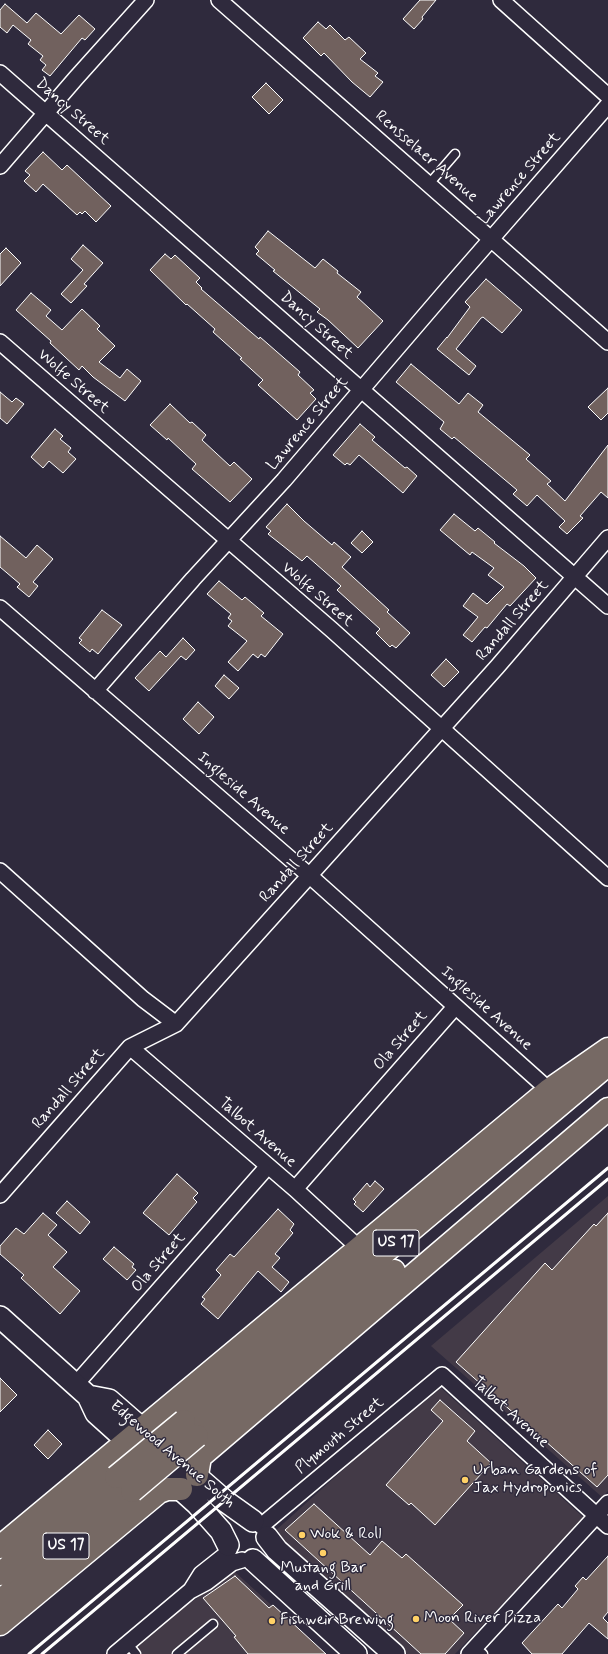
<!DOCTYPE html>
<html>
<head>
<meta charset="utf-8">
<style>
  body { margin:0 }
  canvas { display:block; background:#2f2a3d }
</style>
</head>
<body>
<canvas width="608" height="1654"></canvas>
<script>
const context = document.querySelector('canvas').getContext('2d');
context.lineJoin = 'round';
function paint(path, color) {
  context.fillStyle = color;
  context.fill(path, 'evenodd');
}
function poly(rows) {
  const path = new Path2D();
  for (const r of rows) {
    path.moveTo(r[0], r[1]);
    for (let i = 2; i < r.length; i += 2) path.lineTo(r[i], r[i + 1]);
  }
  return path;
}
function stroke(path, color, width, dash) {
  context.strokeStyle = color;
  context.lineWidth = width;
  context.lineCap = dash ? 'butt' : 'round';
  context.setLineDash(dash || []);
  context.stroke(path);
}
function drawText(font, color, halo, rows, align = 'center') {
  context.font = font + ' Mynerve,sans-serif';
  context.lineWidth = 3;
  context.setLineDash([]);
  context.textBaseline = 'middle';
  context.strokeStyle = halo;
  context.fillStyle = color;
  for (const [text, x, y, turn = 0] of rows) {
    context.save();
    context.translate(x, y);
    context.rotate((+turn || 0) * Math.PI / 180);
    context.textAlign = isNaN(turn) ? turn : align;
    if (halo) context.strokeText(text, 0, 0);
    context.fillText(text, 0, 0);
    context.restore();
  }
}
const built = poly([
  [608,1196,608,1491,602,1497,431,1346],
  [441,1388,584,1518,455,1654,407,1654,274,1532,354,1460],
  [235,1572,325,1654,127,1654,184,1607]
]);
const building = poly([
  [420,0,436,0,422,17,423,19,414,29,403,19,420,0],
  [5,4,27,23,36,13,61,34,79,15,95,29,85,40,82,38,50,76,42,70,46,65,40,60,43,56,28,44,31,40,13,25,7,33,0,27,0,10,5,4],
  [318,22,326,29,330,25,345,40,349,37,366,53,360,59,378,73,375,76,383,82,370,97,352,82,324,53,321,56,303,38,318,22],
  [266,83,283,100,269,114,252,97,266,83],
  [43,152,62,170,67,165,111,206,96,222,85,211,82,214,80,212,77,215,43,184,36,192,24,181,30,175,25,171,43,152],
  [268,231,315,268,323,259,338,271,337,273,361,292,357,297,383,321,358,348,328,320,317,312,320,309,284,280,273,271,275,270,256,254,259,251,255,247,268,231],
  [83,245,103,263,84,284,87,286,71,303,61,294,83,270,71,259,83,245],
  [6,248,21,263,0,286,0,254,6,248],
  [165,254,171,259,175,255,200,278,196,282,202,288,201,289,259,339,260,337,300,372,298,375,314,390,310,393,316,399,297,420,258,385,263,380,240,359,242,358,213,332,215,329,187,304,186,305,150,270,165,254],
  [486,279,522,310,502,333,483,317,481,318,456,349,476,366,469,375,437,349,447,337,447,338,470,307,465,302,486,279],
  [31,293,51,310,46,316,62,330,82,309,100,326,97,329,115,346,99,362,120,378,127,369,141,381,125,401,93,377,82,366,79,370,50,343,51,341,16,310,31,293],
  [411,364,459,404,468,393,483,405,478,412,530,455,526,459,551,481,547,484,565,501,608,445,608,498,601,492,580,516,583,518,567,534,559,527,565,521,537,495,527,506,513,494,517,490,454,437,452,439,440,429,444,422,396,382,411,364],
  [608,388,608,413,601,420,588,407,608,388],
  [0,392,12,402,16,398,24,404,7,424,0,418,0,392],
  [170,404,190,423,192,422,206,435,202,440,230,466,234,462,252,479,230,502,192,469,196,464,168,438,167,440,150,425,170,404],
  [360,424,375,437,372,440,405,468,407,467,417,476,403,493,359,455,350,465,347,463,345,465,333,455,360,424],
  [55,429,63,436,60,439,71,448,68,452,76,459,63,473,49,461,43,468,31,457,55,429],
  [287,504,304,521,332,545,334,542,351,557,342,567,389,610,387,612,410,633,396,648,392,645,390,647,376,633,380,629,337,590,341,586,307,556,302,561,268,534,271,531,266,527,287,504],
  [454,514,475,531,478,528,495,542,494,543,524,566,536,578,510,606,507,604,487,628,485,627,472,642,463,635,478,617,463,606,473,593,487,604,504,587,488,575,494,568,472,552,470,555,440,530,454,514],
  [362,531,373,542,362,553,351,543,362,531],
  [0,536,26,558,37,545,53,559,33,582,38,586,29,597,17,587,20,584,0,567,0,536],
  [219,581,242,600,245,597,264,613,261,616,283,634,265,657,261,654,258,658,253,654,238,671,228,662,247,641,228,626,232,621,228,618,231,614,207,594,219,581],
  [102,610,122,625,98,654,92,649,90,652,79,643,82,640,79,638,102,610],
  [183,638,195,650,186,660,181,656,149,691,135,678,160,651,166,657,183,638],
  [446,659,459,672,444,687,431,675,446,659],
  [224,675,239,688,229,699,215,686,224,675],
  [198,702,214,717,199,734,183,719,198,702],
  [177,1174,198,1193,193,1198,197,1202,169,1235,143,1213,177,1174],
  [375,1181,384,1189,363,1212,354,1204,356,1202,353,1199,367,1183,370,1187,375,1181],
  [67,1201,90,1222,80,1234,56,1213,67,1201],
  [278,1209,294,1224,290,1230,293,1233,275,1254,280,1258,272,1267,289,1282,281,1292,258,1271,218,1319,201,1304,205,1299,202,1297,221,1275,216,1270,230,1254,234,1257,278,1209],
  [43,1213,57,1225,48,1235,67,1252,53,1267,80,1291,60,1314,21,1278,24,1275,0,1254,0,1246,16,1228,24,1234,43,1213],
  [608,1213,608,1475,597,1487,456,1362,545,1263,552,1270,594,1224,596,1226,608,1213],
  [114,1247,134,1264,132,1267,136,1270,127,1280,103,1259,114,1247],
  [0,1378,17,1395,0,1412,0,1378],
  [440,1400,475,1431,467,1441,491,1463,435,1525,411,1503,409,1505,386,1485,443,1421,431,1410,440,1400],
  [48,1430,62,1444,48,1459,34,1445,48,1430],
  [314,1504,370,1555,382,1541,402,1558,406,1554,463,1605,449,1619,464,1633,445,1654,421,1654,285,1530,314,1504],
  [608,1556,608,1612,603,1618,608,1623,608,1639,589,1623,562,1654,532,1654,522,1643,558,1604,562,1608,578,1589,575,1586,583,1577,586,1580,608,1556],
  [235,1576,269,1608,273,1605,326,1654,248,1654,234,1637,236,1636,203,1598,235,1576]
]);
const service = poly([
  [429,184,455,154],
  [128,1644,136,1654],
  [475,1647,483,1654],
  [177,1654,213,1624]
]);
const minor = poly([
  [219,0,608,342],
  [501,0,608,96],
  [0,73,608,606],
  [0,166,76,78,146,0],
  [0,342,332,630,608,878],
  [0,608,310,876,549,1090],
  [95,691,193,579,284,480,451,285,608,105],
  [0,871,143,999,176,1024],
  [130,1047,295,1189,359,1248],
  [295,1189,455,1007],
  [0,1195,130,1047,176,1024,497,667,608,538],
  [76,1384,268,1166],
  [261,1526,442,1375,608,1526],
  [191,1590,201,1574,225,1555,229,1550],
  [115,1654,190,1591,207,1582,232,1563,242,1560],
  [469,1654,608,1503]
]);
const secondary = poly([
  [0,1317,88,1396,96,1413,197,1504,221,1531,228,1545],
  [88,1396,109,1400,225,1501,253,1521],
  [267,1537,277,1550,394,1654],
  [253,1560,356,1654]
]);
const trunk = poly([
  [184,1421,606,1066],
  [197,1436,394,1271],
  [197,1475,200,1457,608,1109],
  [0,1547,549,1090,608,1049],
  [0,1574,116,1477],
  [0,1601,132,1491],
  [0,1624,159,1492,167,1489,181,1489]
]);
const rail = poly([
  [29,1654,608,1168],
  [42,1654,608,1179]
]);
const trunkBridge = poly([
  [116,1477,184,1421],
  [132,1491,197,1436]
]);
const markers = [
  [465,1480,4,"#ffd166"],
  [302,1535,4,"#ffd166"],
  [323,1553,4,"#ffd166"],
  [416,1619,4,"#ffd166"],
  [272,1621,4,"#ffd166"]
];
const shields = [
  [396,1243,46],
  [66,1546,46]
];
const shieldNames = [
  ["US 17",396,1243],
  ["US 17",66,1546]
];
const streetNames = [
  ["Dancy Street",72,112,41],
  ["Rensselaer Avenue",426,157,41],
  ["Lawrence Street",520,179,-49],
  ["Dancy Street",316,326,42],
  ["Wolfe Street",73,382,41],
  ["Lawrence Street",308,424,-50],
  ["Wolfe Street",317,595,41],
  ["Randall Street",513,621,-49],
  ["Ingleside Avenue",243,794,41],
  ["Randall Street",297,863,-48],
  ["Ingleside Avenue",486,1009,42],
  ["Ola Street",401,1041,-49],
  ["Randall Street",69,1089,-49],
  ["Talbot Avenue",257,1133,41],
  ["Ola Street",159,1263,-49],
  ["Talbot Avenue",510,1413,42],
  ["Plymouth Street",340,1436,-40],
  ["Edgewood Avenue South",172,1455,40]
];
const poiNames = [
  ["Urban Gardens of",473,1471],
  ["Jax Hydroponics",473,1489],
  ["Wok & Roll",310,1535],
  ["Mustang Bar",323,1569,"center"],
  ["and Grill",323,1587,"center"],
  ["Moon River Pizza",424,1619],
  ["Fishweir Brewing",280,1621]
];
paint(built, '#433a47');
paint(building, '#71615e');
stroke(building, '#fff', 1);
stroke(service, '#fff', 11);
stroke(minor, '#fff', 18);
stroke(secondary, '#fff', 24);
stroke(trunk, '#fff', 25);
stroke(service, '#2f2a3d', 8);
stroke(minor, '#2f2a3d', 15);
stroke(secondary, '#2f2a3d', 21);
stroke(trunk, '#766964', 22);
stroke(rail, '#fff', 3);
stroke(trunkBridge, '#fff', 25, []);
stroke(trunkBridge, '#766964', 22);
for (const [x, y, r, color] of markers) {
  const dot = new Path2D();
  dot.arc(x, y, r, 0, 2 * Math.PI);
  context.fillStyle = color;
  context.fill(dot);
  stroke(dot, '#2f2a3d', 1.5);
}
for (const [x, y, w] of shields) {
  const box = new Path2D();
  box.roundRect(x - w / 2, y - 13, w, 26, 3);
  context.fillStyle = '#2f2a3d';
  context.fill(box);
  stroke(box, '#fff', 1);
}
drawText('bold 15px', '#fff', null, shieldNames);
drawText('16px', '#fff', '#2f2a3d', streetNames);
drawText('16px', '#fff', '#2f2a3d', poiNames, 'left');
</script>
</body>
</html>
